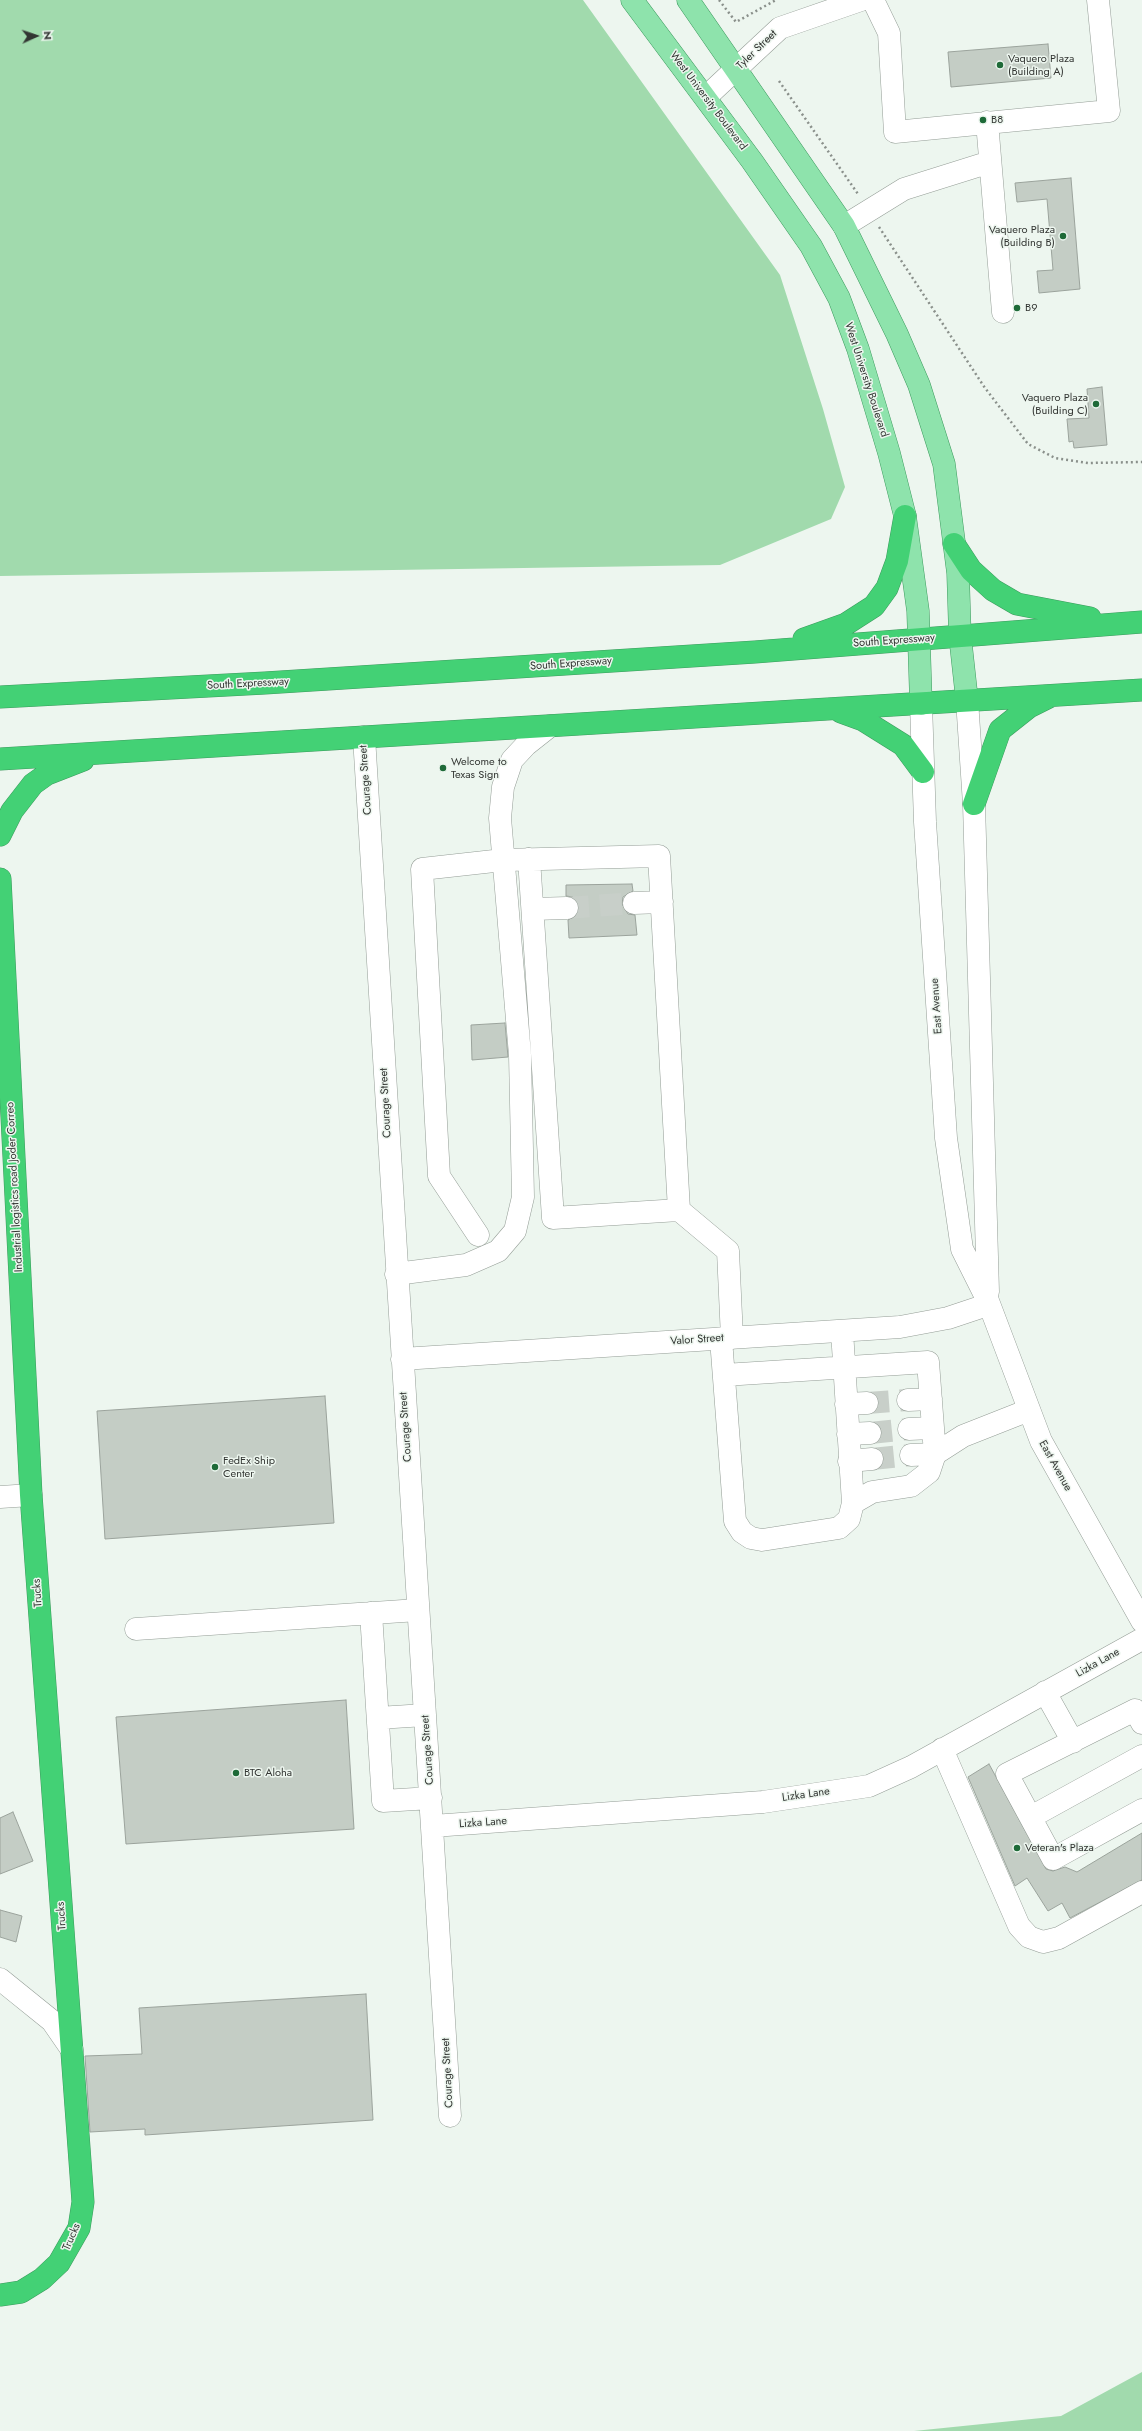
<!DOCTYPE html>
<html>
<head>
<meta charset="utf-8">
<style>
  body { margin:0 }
  #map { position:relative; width:1142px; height:2431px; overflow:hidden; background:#edf6ef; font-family:Jost,sans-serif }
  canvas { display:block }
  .north { position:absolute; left:16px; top:16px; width:40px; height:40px; -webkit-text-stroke:3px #edf6ef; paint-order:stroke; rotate:87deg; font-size:11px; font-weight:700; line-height:16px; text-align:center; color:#323532 }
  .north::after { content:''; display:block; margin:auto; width:14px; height:18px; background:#323532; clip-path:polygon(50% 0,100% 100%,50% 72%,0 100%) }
</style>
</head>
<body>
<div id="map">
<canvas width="1142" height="2431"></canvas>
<div class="north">N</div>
</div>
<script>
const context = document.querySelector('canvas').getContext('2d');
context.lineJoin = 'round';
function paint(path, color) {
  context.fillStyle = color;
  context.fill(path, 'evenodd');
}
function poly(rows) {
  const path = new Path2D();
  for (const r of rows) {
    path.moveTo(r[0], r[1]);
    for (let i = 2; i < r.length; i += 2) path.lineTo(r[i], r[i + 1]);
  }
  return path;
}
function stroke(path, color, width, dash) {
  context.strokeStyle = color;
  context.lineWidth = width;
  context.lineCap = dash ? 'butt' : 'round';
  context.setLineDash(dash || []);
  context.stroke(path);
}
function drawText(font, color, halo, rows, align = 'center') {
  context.font = font + ' Jost,sans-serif';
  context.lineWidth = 3;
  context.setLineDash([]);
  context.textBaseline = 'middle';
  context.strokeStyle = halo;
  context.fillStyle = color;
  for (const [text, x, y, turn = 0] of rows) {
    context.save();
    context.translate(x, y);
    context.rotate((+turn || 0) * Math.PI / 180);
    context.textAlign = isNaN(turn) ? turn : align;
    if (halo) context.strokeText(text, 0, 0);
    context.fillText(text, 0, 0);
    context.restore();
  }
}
const green = poly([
  [0,0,583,0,780,275,823,409,845,487,831,519,720,565,0,576],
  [1142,2372,1142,2431,914,2431,1061,2416]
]);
const building = poly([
  [1048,44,1051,78,951,87,948,52,1048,44],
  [1071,178,1080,289,1039,293,1037,271,1053,270,1047,199,1017,202,1015,183,1071,178],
  [1102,387,1107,445,1074,448,1073,441,1069,442,1067,419,1089,418,1087,389,1102,387],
  [632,884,633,891,623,897,622,904,628,914,635,915,637,935,569,938,568,920,578,914,579,907,573,897,566,896,566,885,632,884],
  [505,1023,508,1057,472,1060,471,1025,505,1023],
  [325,1396,334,1523,105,1539,97,1411,325,1396],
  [346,1700,354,1829,126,1844,116,1717,346,1700],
  [989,1764,1046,1869,1053,1871,1065,1867,1077,1872,1142,1833,1142,1880,1070,1918,1062,1903,1048,1911,1027,1878,1015,1886,968,1777,989,1764],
  [13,1812,33,1861,0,1874,0,1818,13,1812],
  [0,1910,22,1916,16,1942,0,1937,0,1910],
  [366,1994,373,2120,145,2135,145,2129,90,2132,85,2056,142,2054,139,2008,366,1994]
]);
const minorTunnel = poly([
  [567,908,634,903],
  [867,1403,908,1400],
  [870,1433,909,1429],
  [872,1459,911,1455]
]);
const path = poly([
  [719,0,736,22,776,0],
  [779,81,858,194],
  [879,227,985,388,1028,444,1055,458,1088,463,1142,462]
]);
const minor = poly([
  [873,0,889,33,895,132,1109,111,1098,0],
  [706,97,780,28,861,0],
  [987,122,1003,312],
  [844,226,904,189,990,162],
  [967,700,974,804,988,1292],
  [921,704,925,822,946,1138,962,1249,988,1301,1041,1441,1142,1621],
  [364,737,450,2116],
  [529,859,553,1218,679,1210],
  [634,903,662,902],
  [533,909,567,908],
  [478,1235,439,1176,422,869,503,860,659,856,679,1210,728,1251,732,1338],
  [396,1274,466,1265,498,1251,515,1231,523,1197,520,1055,500,818,503,787,512,760,526,745,550,726],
  [842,1331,853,1503],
  [721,1339,735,1521,742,1532,751,1538,762,1540,839,1528,849,1519,853,1503,872,1492,911,1486,929,1472,935,1454,963,1436,1029,1410],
  [402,1359,900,1327,948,1318,981,1307,988,1301],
  [724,1375,928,1362,935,1454,911,1455],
  [908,1400,931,1399],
  [846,1404,867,1403],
  [909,1429,932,1428],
  [848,1434,870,1433],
  [849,1461,872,1459],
  [0,1497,31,1495],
  [371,1613,383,1801,431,1798],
  [136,1629,418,1610],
  [1045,1692,1073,1742],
  [378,1718,425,1715],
  [1142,1723,1135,1710,1007,1774,1053,1859,1142,1810],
  [942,1749,1019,1926,1029,1937,1043,1942,1059,1938,1142,1892],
  [1031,1817,1142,1756],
  [433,1826,763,1802,869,1786,911,1767,1142,1639],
  [0,1979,52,2021,72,2050]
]);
const major = poly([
  [632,0,752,161,811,246,839,298,858,349,889,453,905,516,918,611,921,704],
  [688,0,844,226,897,334,919,385,944,464,958,573,960,636,967,700]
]);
const highway = poly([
  [954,544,971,570,993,590,1017,604,1090,618],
  [804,639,846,624,874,606,887,588,897,561,905,516],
  [0,697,265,683,755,652,1142,622],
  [841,712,863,720,903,745,923,772],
  [0,759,1142,690],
  [974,804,1000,730,1029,707,1047,698],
  [0,835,12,811,33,784,47,774,83,760],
  [0,879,31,1495,83,2202,79,2228,59,2263,42,2279,21,2292,0,2295]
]);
const markers = [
  [1000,65,4,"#1e6a38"],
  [983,120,4,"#1e6a38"],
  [1063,236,4,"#1e6a38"],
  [1017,308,4,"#1e6a38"],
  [1096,404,4,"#1e6a38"],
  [443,768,4,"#1e6a38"],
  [215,1467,4,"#1e6a38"],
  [236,1773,4,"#1e6a38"],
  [1017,1848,4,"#1e6a38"]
];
const streetNames = [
  ["Tyler Street",757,50,-44],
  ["West University Boulevard",708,101,53],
  ["West University Boulevard",866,380,72],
  ["South Expressway",894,641,-4],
  ["South Expressway",571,664,-4],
  ["South Expressway",248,684,-3],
  ["Courage Street",366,780,-94],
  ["East Avenue",937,1006,-94],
  ["Courage Street",386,1103,-93],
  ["Industrial logistics road Joder Correo",15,1187,-93],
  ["Valor Street",697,1340,-4],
  ["Courage Street",406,1427,-94],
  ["East Avenue",1055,1466,61],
  ["Trucks",38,1593,-94],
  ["Lizka Lane",1098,1663,-29],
  ["Courage Street",428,1750,-94],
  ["Lizka Lane",806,1795,-8],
  ["Lizka Lane",483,1823,-4],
  ["Trucks",62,1916,-94],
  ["Courage Street",448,2073,-93],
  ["Trucks",72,2237,-66]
];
const poiNames = [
  ["Vaquero Plaza",1008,59],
  ["(Building A)",1008,72],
  ["B8",991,120],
  ["Vaquero Plaza",1055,230,"right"],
  ["(Building B)",1055,243,"right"],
  ["B9",1025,308],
  ["Vaquero Plaza",1088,398,"right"],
  ["(Building C)",1088,411,"right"],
  ["Welcome to",451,762],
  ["Texas Sign",451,775],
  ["FedEx Ship",223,1461],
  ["Center",223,1474],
  ["BTC Aloha",244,1773],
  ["Veteran's Plaza",1025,1848]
];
paint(green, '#a1daad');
paint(building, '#c4cdc5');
stroke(building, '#9ba39c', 1);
stroke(minorTunnel, '#c8cfc9', 22, [22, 11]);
stroke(minor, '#949d96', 23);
stroke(major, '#3d9a5e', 23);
stroke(highway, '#3d9a5e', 23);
stroke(path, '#8a908b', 2.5, [2, 3]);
stroke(minor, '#fff', 22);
stroke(major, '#8ee3ac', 22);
stroke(highway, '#43d175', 22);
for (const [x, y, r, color] of markers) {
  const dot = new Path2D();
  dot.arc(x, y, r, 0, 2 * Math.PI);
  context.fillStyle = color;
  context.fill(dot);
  stroke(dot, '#edf6ef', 1.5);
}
drawText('11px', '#323532', '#edf6ef', streetNames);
drawText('11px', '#323532', '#edf6ef', poiNames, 'left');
</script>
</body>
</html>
